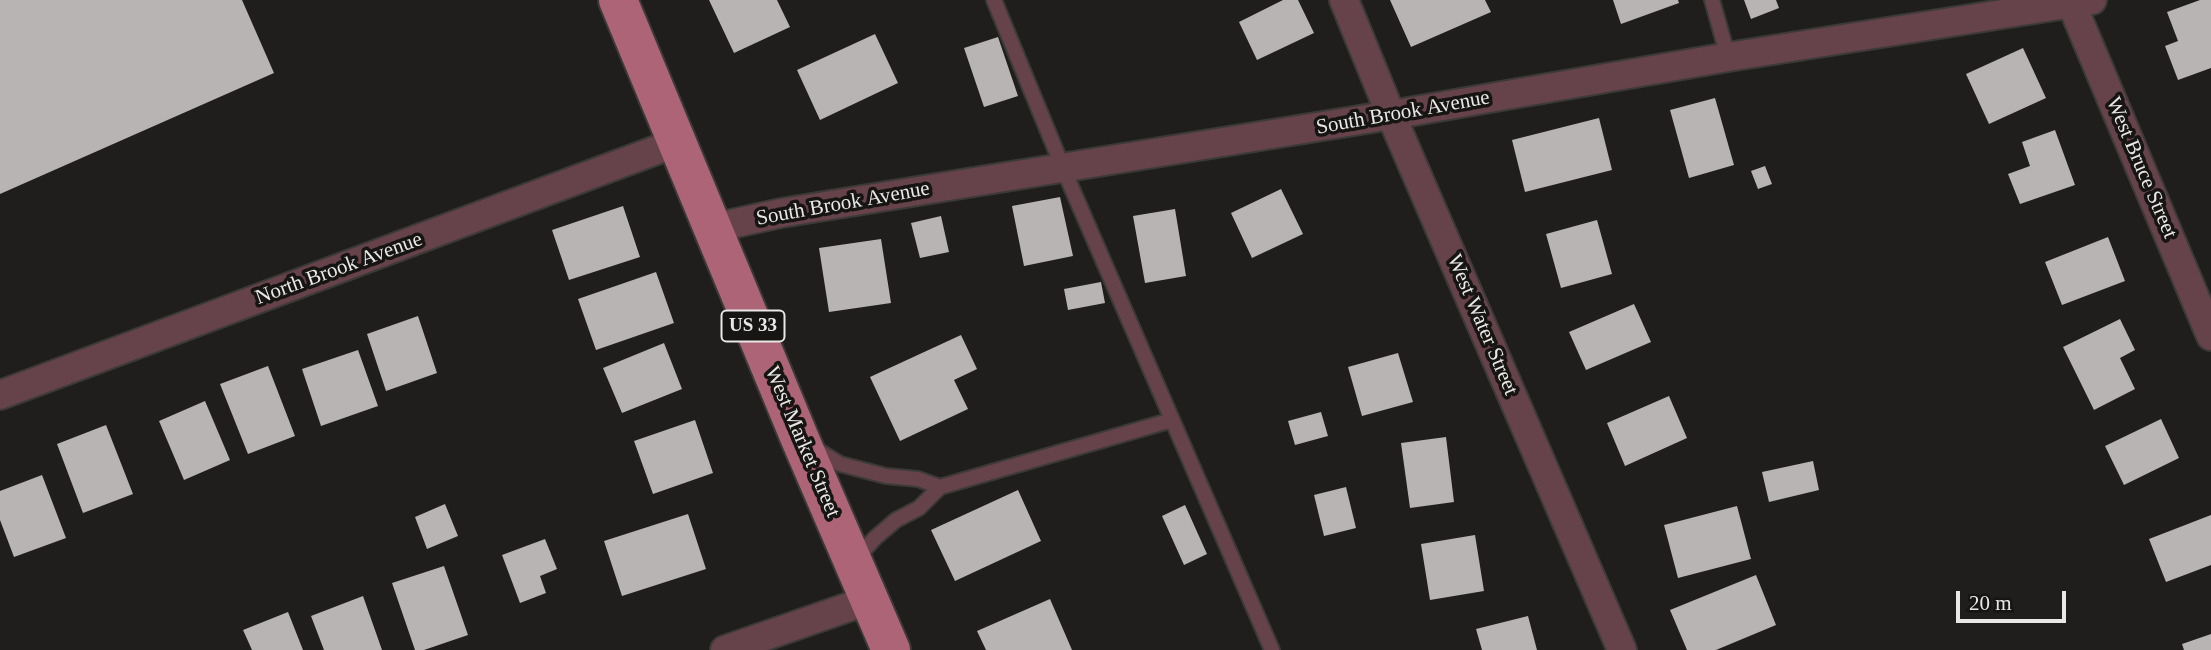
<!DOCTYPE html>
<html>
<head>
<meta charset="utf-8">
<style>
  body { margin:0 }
  #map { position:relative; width:2211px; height:650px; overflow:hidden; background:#1f1e1c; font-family:"Times New Roman",serif }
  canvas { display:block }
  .scale { position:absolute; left:1956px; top:591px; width:110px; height:32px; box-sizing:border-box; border:4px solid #e9e8e7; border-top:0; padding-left:9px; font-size:21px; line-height:24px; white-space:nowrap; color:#e9e8e7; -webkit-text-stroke:5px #161513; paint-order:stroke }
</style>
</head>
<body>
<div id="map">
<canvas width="2211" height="650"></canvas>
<div class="scale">20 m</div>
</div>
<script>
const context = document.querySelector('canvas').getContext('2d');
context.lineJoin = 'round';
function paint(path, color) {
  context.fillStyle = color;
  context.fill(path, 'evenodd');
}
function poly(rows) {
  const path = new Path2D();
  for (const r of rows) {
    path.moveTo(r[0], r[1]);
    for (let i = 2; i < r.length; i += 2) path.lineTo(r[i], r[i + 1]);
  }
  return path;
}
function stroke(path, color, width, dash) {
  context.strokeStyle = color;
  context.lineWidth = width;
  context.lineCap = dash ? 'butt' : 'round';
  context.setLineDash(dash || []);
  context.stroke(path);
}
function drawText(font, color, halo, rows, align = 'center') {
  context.font = font + ' "Times New Roman",serif';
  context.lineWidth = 7;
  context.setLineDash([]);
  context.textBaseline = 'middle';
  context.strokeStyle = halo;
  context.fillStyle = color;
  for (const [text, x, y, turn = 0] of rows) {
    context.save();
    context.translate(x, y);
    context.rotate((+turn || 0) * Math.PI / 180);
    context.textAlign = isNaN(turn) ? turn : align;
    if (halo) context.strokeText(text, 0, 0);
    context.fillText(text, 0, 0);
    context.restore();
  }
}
const building = poly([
  [0,0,242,0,274,73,0,194],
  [709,0,777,0,790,27,734,53],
  [1283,0,1298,0,1314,33,1257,60,1239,22],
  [1390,0,1485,0,1491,12,1411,47],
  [1613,0,1678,0,1679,3,1621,24],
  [1744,0,1776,0,1779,8,1751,19],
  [2200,0,2211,0,2211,68,2178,80,2165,46,2178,41,2167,12],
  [875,34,898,83,820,120,797,70],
  [998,37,1018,96,984,107,964,48],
  [2023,48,2046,98,1989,124,1966,74],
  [1715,98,1734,165,1689,178,1670,110],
  [1599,118,1612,170,1525,192,1512,140],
  [2055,130,2075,185,2020,204,2008,174,2030,166,2022,142],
  [1765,166,1772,184,1758,189,1751,171],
  [1281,189,1303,234,1252,258,1231,213],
  [1060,197,1073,256,1024,266,1012,206],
  [623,206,640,257,569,280,552,230],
  [1175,209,1186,276,1145,283,1133,216],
  [941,216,949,252,920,258,911,223],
  [1597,220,1612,274,1561,288,1546,234],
  [2108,237,2125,281,2062,305,2045,262],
  [881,239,891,303,829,312,819,248],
  [656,272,674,323,596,350,578,299],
  [1101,282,1105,303,1068,310,1064,289],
  [1634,304,1651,342,1586,370,1569,332],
  [418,316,437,373,386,391,367,334],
  [2120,319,2135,350,2120,358,2135,389,2094,410,2063,347],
  [961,335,977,369,954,380,968,409,900,441,870,377],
  [664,343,682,389,622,413,603,368],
  [358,350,378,406,321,426,302,369],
  [1398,353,1413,402,1362,416,1348,367],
  [268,366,295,436,248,454,220,384],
  [1669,396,1687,438,1625,466,1607,423],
  [205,401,230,460,184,480,159,421],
  [1321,412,1328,436,1295,445,1288,421],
  [2161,419,2179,458,2124,485,2105,446],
  [695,420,713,473,653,494,634,441],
  [106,425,133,494,83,513,57,444],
  [1446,437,1454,502,1410,508,1401,443],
  [1813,461,1819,490,1769,502,1762,472],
  [42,475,66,538,14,557,0,520,0,491],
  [1346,487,1356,528,1324,536,1314,495],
  [1018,490,1041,541,955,581,931,530],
  [445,504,458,536,427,549,415,517],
  [1185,505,1207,554,1184,565,1162,516],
  [1737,506,1751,559,1678,578,1664,525],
  [688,514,706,569,622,596,604,541],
  [2211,515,2211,565,2166,582,2149,539],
  [1475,535,1484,591,1430,600,1421,544],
  [545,539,557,569,540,576,546,593,520,603,502,555],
  [444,566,468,635,424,650,415,650,392,583],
  [1756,575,1776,625,1716,650,1687,650,1670,610],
  [363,596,382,650,324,650,311,616],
  [1050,599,1072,650,986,650,977,631],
  [288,612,303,650,252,650,243,630],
  [1528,616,1537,650,1482,650,1476,629],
  [2211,634,2211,650,2184,650,2182,644]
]);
const lane = poly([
  [994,0,1063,168,1272,650],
  [1712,0,1728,57],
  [814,448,840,464,886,476,918,479,940,487,919,508,896,520,875,538,856,559],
  [940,487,1172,420]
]);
const street = poly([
  [1344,0,1391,115,1622,650],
  [2070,0,2211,336],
  [713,228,781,213,1391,115,1728,57,2092,0],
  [0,395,678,142],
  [725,650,869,600]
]);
const primary = poly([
  [618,0,800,439,891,650]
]);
const shields = [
  [753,326,63]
];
const shieldNames = [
  ["US 33",753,326]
];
const streetNames = [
  ["South Brook Avenue",1403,113,-10],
  ["West Bruce Street",2141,168,67],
  ["South Brook Avenue",843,204,-10],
  ["North Brook Avenue",339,269,-20],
  ["West Water Street",1482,325,67],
  ["West Market Street",802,442,67]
];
paint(building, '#b8b4b3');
stroke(lane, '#3b3a38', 18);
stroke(street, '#3b3a38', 32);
stroke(primary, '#3b3a38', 42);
stroke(lane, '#66424b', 14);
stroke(street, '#66424b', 28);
stroke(primary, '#ad6477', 38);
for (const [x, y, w] of shields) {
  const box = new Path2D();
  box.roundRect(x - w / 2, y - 15.5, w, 31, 5);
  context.fillStyle = '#161513';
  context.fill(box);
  stroke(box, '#e9e8e7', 2);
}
drawText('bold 19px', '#e9e8e7', null, shieldNames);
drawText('21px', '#e9e8e7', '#161513', streetNames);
</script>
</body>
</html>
